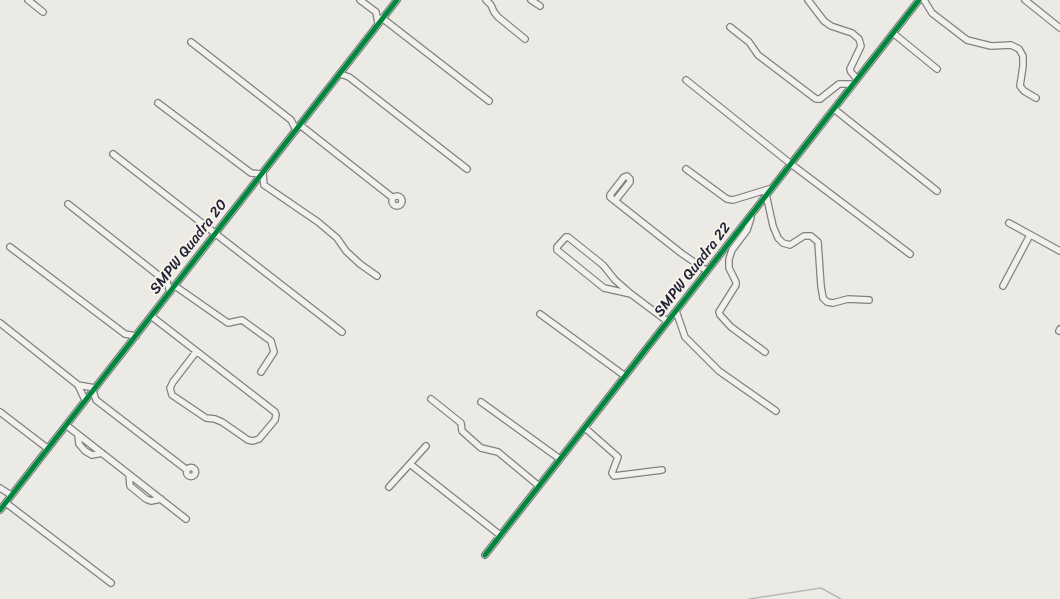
<!DOCTYPE html>
<html>
<head>
<meta charset="utf-8">
<style>
  body { margin:0 }
  canvas { display:block; background:#ebeae4 }
</style>
</head>
<body>
<canvas width="1060" height="599"></canvas>
<script>
const context = document.querySelector('canvas').getContext('2d');
context.lineJoin = 'round';
function poly(rows) {
  const path = new Path2D();
  for (const r of rows) {
    if (r.length === 3) {
      path.moveTo(r[0] + r[2], r[1]);
      path.arc(r[0], r[1], r[2], 0, 2 * Math.PI);
      continue;
    }
    path.moveTo(r[0], r[1]);
    for (let i = 2; i < r.length; i += 2) path.lineTo(r[i], r[i + 1]);
  }
  return path;
}
function stroke(path, color, width, dash) {
  context.strokeStyle = color;
  context.lineWidth = width;
  context.lineCap = dash ? 'butt' : 'round';
  context.setLineDash(dash || []);
  context.stroke(path);
}
function drawText(font, color, halo, rows, align = 'center') {
  context.font = font + ' Sriracha,sans-serif';
  context.lineWidth = 4;
  context.setLineDash([]);
  context.textBaseline = 'middle';
  context.strokeStyle = halo;
  context.fillStyle = color;
  for (const [text, x, y, turn = 0] of rows) {
    context.save();
    context.translate(x, y);
    context.rotate((+turn || 0) * Math.PI / 180);
    context.textAlign = isNaN(turn) ? turn : align;
    if (halo) context.strokeText(text, 0, 0);
    context.fillText(text, 0, 0);
    context.restore();
  }
}
const stream = poly([
  [749,599,821,588,841,599]
]);
const minor = poly([
  [28,0,43,12],
  [360,0,376,12,378,23],
  [486,0,491,5,494,12,498,17,525,39],
  [531,0,540,6],
  [808,0,824,21,831,26,852,33,859,39,861,46,850,69,851,72,857,79],
  [924,0,932,13,967,40,991,46,1011,45,1019,49,1023,56,1023,66,1020,86,1024,91,1036,98],
  [1025,0,1060,28],
  [382,18,489,101],
  [730,27,749,42,758,55,816,99,820,99,839,84,853,84],
  [893,33,937,69],
  [191,42,291,120,296,130],
  [340,74,349,77,467,169],
  [686,80,791,164,910,254],
  [158,103,251,173,262,174],
  [834,109,937,191],
  [300,125,393,198],
  [113,154,342,332],
  [686,169,727,199,733,200,769,189],
  [263,173,264,185,318,222,337,238,346,251,360,264,377,276],
  [766,194,773,226,778,238,783,243,790,245,804,236,811,236,818,242,821,286,823,298,827,302,833,303,848,299,869,300],
  [397,201,5],
  [615,201,630,182,630,179,627,176,624,177,610,195,610,197,681,253,707,271],
  [68,204,167,282,170,292],
  [751,218,747,230,732,250,729,259,729,268,736,282,736,285,719,312,720,315,731,327,765,352],
  [1009,223,1060,251],
  [10,247,125,334,136,336],
  [175,286,228,323,242,320,271,341,274,352,261,372],
  [1003,286,1030,235],
  [631,294,604,288,557,250,557,247,566,237,568,237,603,265,615,280,631,294,667,321],
  [676,311,685,337,719,371,776,411],
  [540,314,625,376],
  [151,316,275,412,276,415,275,420,259,439,253,441,248,440,222,422,215,419,206,418,172,395,170,388,173,382,196,352],
  [0,323,78,385,95,388],
  [1059,331,1060,329],
  [78,385,85,400],
  [93,391,96,400,187,470],
  [431,399,461,423,462,431,481,448,498,452,539,486],
  [481,402,560,459],
  [0,412,47,448],
  [66,425,186,519],
  [585,428,618,457,612,473,614,476,662,470],
  [78,435,79,444,85,451,92,455,102,453],
  [410,464,500,535],
  [191,472,4.5],
  [129,475,130,486,146,499,151,501,161,499],
  [389,487,426,446],
  [0,488,11,495],
  [6,503,111,583],
  [0,510,397,0],
  [485,555,919,0]
]);
const cycleway = poly([
  [0,510,397,0],
  [485,555,919,0]
]);
const streetNames = [
  ["SMPW Quadra 20",189,247,-52],
  ["SMPW Quadra 22",693,270,-52]
];
stroke(stream, '#bbb8b9', 1.5);
stroke(minor, '#818083', 8);
stroke(minor, '#f1f0ec', 5.5);
stroke(cycleway, '#00873e', 5);
drawText('15px', '#22223b', '#f7f3e8', streetNames);
</script>
</body>
</html>
